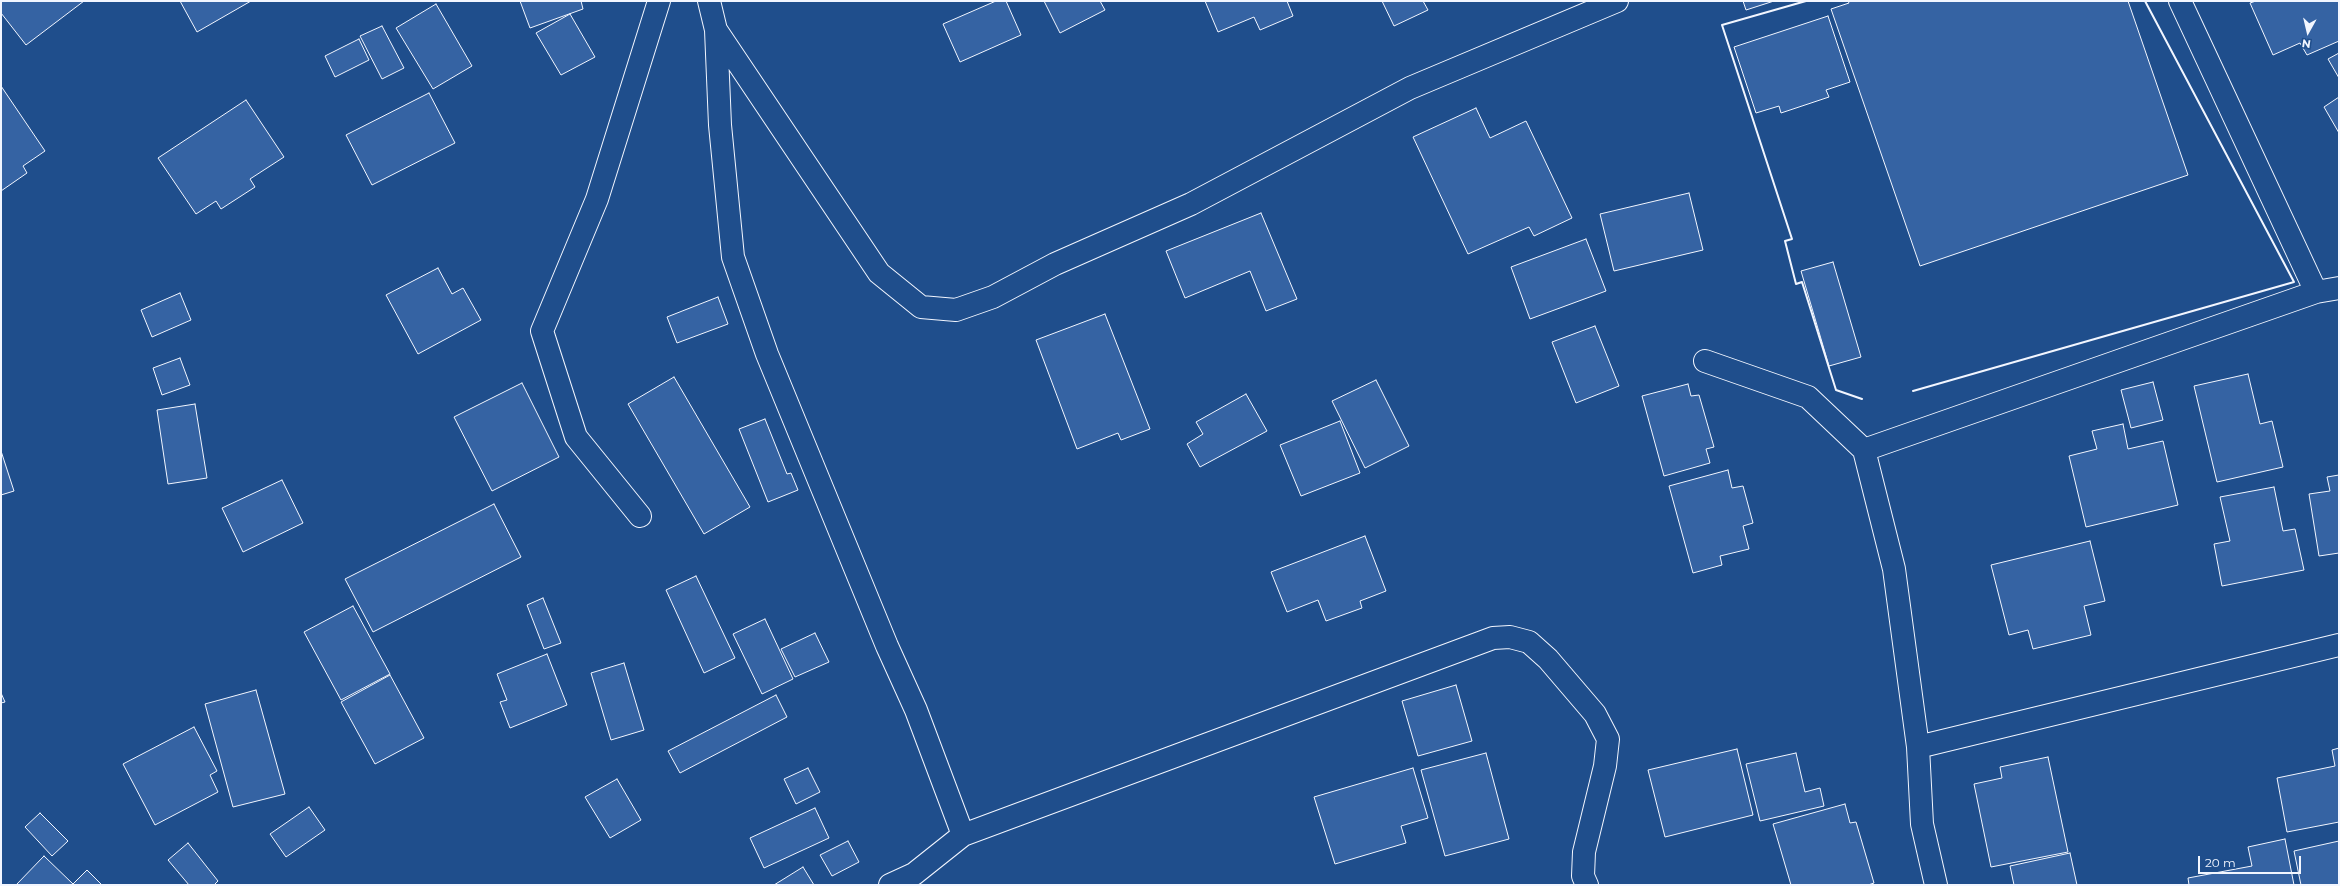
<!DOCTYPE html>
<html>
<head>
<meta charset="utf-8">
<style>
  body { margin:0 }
  #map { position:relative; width:2340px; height:886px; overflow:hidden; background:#1f4e8c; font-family:Montserrat,sans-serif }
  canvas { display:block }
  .frame { position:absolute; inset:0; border:2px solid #f2f6ff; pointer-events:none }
  .north { position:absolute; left:2288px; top:12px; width:40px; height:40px; -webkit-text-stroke:3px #1f4e8c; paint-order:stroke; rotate:188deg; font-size:11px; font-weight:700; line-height:16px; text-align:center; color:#f2f6ff }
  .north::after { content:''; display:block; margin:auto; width:14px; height:18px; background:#f2f6ff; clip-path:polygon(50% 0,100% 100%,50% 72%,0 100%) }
  .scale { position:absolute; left:2198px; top:856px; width:103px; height:18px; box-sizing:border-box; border:2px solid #f2f6ff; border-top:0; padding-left:5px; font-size:12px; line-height:14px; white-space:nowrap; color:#f2f6ff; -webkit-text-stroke:3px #1f4e8c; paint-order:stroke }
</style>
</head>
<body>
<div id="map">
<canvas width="2340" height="886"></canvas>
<div class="frame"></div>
<div class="north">N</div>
<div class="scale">20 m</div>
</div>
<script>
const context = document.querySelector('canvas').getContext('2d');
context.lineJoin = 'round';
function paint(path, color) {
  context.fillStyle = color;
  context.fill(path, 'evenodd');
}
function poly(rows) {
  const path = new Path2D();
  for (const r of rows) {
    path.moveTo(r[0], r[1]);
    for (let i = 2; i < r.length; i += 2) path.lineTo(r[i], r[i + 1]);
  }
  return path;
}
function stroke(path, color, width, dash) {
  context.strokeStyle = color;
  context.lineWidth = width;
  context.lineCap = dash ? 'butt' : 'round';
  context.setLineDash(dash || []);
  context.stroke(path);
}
const building = poly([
  [1,1,84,1,26,45,1,13,1,1],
  [180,1,251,1,197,32,180,1],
  [520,1,581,1,583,9,530,28,520,1],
  [996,1,1006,1,1021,35,960,62,943,24,996,1],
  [1044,1,1100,1,1105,10,1060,33,1044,1],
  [1205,1,1287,1,1293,16,1260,30,1254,17,1218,32,1205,1],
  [1382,1,1423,1,1428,10,1394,26,1382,1],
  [1743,1,1774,1,1746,10,1743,1],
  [1848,1,2128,1,2188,175,1920,266,1831,9,1849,3,1848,1],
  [2256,1,2339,1,2339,41,2307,55,2300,43,2273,55,2250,3,2256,1],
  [436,4,472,66,433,89,396,28,436,4],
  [570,14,595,57,561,75,536,33,570,14],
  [1828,16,1850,82,1826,90,1829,97,1781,113,1779,106,1756,113,1734,47,1828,16],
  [382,26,404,68,382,79,360,36,382,26],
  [359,39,369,60,335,77,325,56,359,39],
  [2339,53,2339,78,2328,59,2339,53],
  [1,86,45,151,23,166,27,173,1,191,1,86],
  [429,93,455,143,372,185,346,135,429,93],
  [2339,97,2339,133,2324,107,2339,97],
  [246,100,284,157,250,179,255,187,221,209,216,201,196,214,158,158,246,100],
  [1476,108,1490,138,1526,121,1572,218,1534,236,1529,227,1468,254,1413,137,1476,108],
  [1689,193,1703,250,1614,271,1600,214,1689,193],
  [1261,213,1297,299,1266,311,1250,271,1185,298,1166,251,1261,213],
  [1586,239,1606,291,1530,319,1511,267,1586,239],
  [1833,262,1861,357,1829,366,1801,271,1833,262],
  [438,268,452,294,463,288,481,320,418,354,386,295,438,268],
  [180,293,191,320,152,337,141,310,180,293],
  [718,297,728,324,677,343,667,317,718,297],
  [1105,314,1150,429,1121,440,1118,433,1077,449,1036,340,1105,314],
  [1595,326,1619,386,1576,403,1552,342,1595,326],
  [180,358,190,385,162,395,153,368,180,358],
  [2248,374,2260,424,2272,421,2283,467,2217,482,2194,386,2248,374],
  [674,377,750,507,704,534,628,404,674,377],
  [1376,380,1409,446,1365,468,1332,401,1376,380],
  [2153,382,2163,420,2131,428,2121,390,2153,382],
  [522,383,559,457,492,491,454,417,522,383],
  [1688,384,1691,396,1699,395,1714,447,1706,449,1710,463,1664,476,1642,396,1688,384],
  [1246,394,1267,431,1200,467,1187,444,1203,434,1196,422,1246,394],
  [195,404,207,478,168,484,157,410,195,404],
  [765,419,787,474,791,473,798,490,768,502,739,429,765,419],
  [1340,421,1360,473,1301,496,1280,445,1340,421],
  [2123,424,2128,449,2163,441,2178,505,2086,527,2069,456,2097,449,2092,431,2123,424],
  [1,451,14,491,1,495,1,451],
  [1728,470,1732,488,1743,486,1753,523,1743,526,1749,549,1720,556,1722,565,1693,573,1669,486,1728,470],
  [2339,475,2339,553,2319,556,2309,494,2330,491,2327,477,2339,475],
  [282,480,303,523,243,552,222,508,282,480],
  [2274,487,2283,531,2295,529,2304,570,2222,586,2214,544,2230,541,2220,497,2274,487],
  [494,504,521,557,373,632,345,579,494,504],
  [1365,536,1386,591,1360,601,1362,608,1326,621,1318,600,1287,612,1271,572,1365,536],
  [2090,541,2105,601,2084,606,2091,635,2033,649,2028,630,2009,635,1991,565,2090,541],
  [696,576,735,658,704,673,666,590,696,576],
  [543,598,561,643,544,649,527,605,543,598],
  [353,606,390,674,341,700,304,632,353,606],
  [765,619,793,679,762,694,733,634,765,619],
  [815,633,829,662,795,677,781,649,815,633],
  [547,654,567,705,510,728,500,702,507,700,497,674,547,654],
  [624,663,644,730,611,740,591,673,624,663],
  [390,675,424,738,375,764,341,702,390,675],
  [1456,685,1472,741,1418,756,1402,701,1456,685],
  [256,690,285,794,233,807,205,704,256,690],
  [1,693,5,702,1,703,1,693],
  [776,695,787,717,680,773,668,751,776,695],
  [194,727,217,771,210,775,218,792,155,825,123,764,194,727],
  [2339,748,2339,822,2287,832,2277,778,2335,766,2332,750,2339,748],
  [1737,749,1753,815,1665,837,1648,770,1737,749],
  [1486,753,1509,839,1445,856,1421,770,1486,753],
  [1796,753,1805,792,1820,788,1824,806,1760,821,1746,764,1796,753],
  [2048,757,2068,852,1991,867,1974,784,2002,778,2000,767,2048,757],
  [808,768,820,792,796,804,784,779,808,768],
  [1413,768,1428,818,1401,826,1406,843,1335,864,1314,797,1413,768],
  [617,779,641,820,610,838,585,797,617,779],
  [1845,804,1850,823,1856,822,1874,883,1868,885,1791,885,1773,824,1845,804],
  [309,807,325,830,286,857,270,834,309,807],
  [815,808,829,838,764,868,750,838,815,808],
  [40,813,68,841,52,856,25,827,40,813],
  [2285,839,2294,885,2189,885,2188,878,2252,866,2248,847,2285,839],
  [848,841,859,862,832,876,820,855,848,841],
  [2339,841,2339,885,2301,885,2294,851,2339,841],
  [188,843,218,881,214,885,189,885,168,860,188,843],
  [2070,853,2077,885,2014,885,2010,866,2070,853],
  [44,856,73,884,87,870,102,885,16,885,44,856],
  [803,867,814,885,774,885,803,867]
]);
const minor = poly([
  [709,1,716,30,720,125,733,257,767,354,887,646,916,710,963,835],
  [2180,1,2316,292],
  [716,30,879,273,921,307,956,310,993,297,1055,264,1191,204,1410,88,1617,1],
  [1705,361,1808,397,1864,450,1894,569,1918,747,1922,824,1936,885],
  [1864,450,2316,292,2339,288],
  [640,516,576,437,542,331,597,199,659,1],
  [1918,747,2339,645],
  [890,885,914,874,963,835,1493,638,1510,637,1529,642,1548,659,1595,714,1608,739,1605,766,1584,852,1583,876,1587,885]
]);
const wall = poly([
  [1806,1,1722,25,1792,239,1785,241,1796,284,1802,282,1836,390,1862,399],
  [1913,391,2294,282,2145,1]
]);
paint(building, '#3563a3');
stroke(building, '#f2f6ff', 1);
stroke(minor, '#f2f6ff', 24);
stroke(minor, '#1f4e8c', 22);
stroke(wall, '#f2f6ff', 2);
</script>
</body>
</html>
